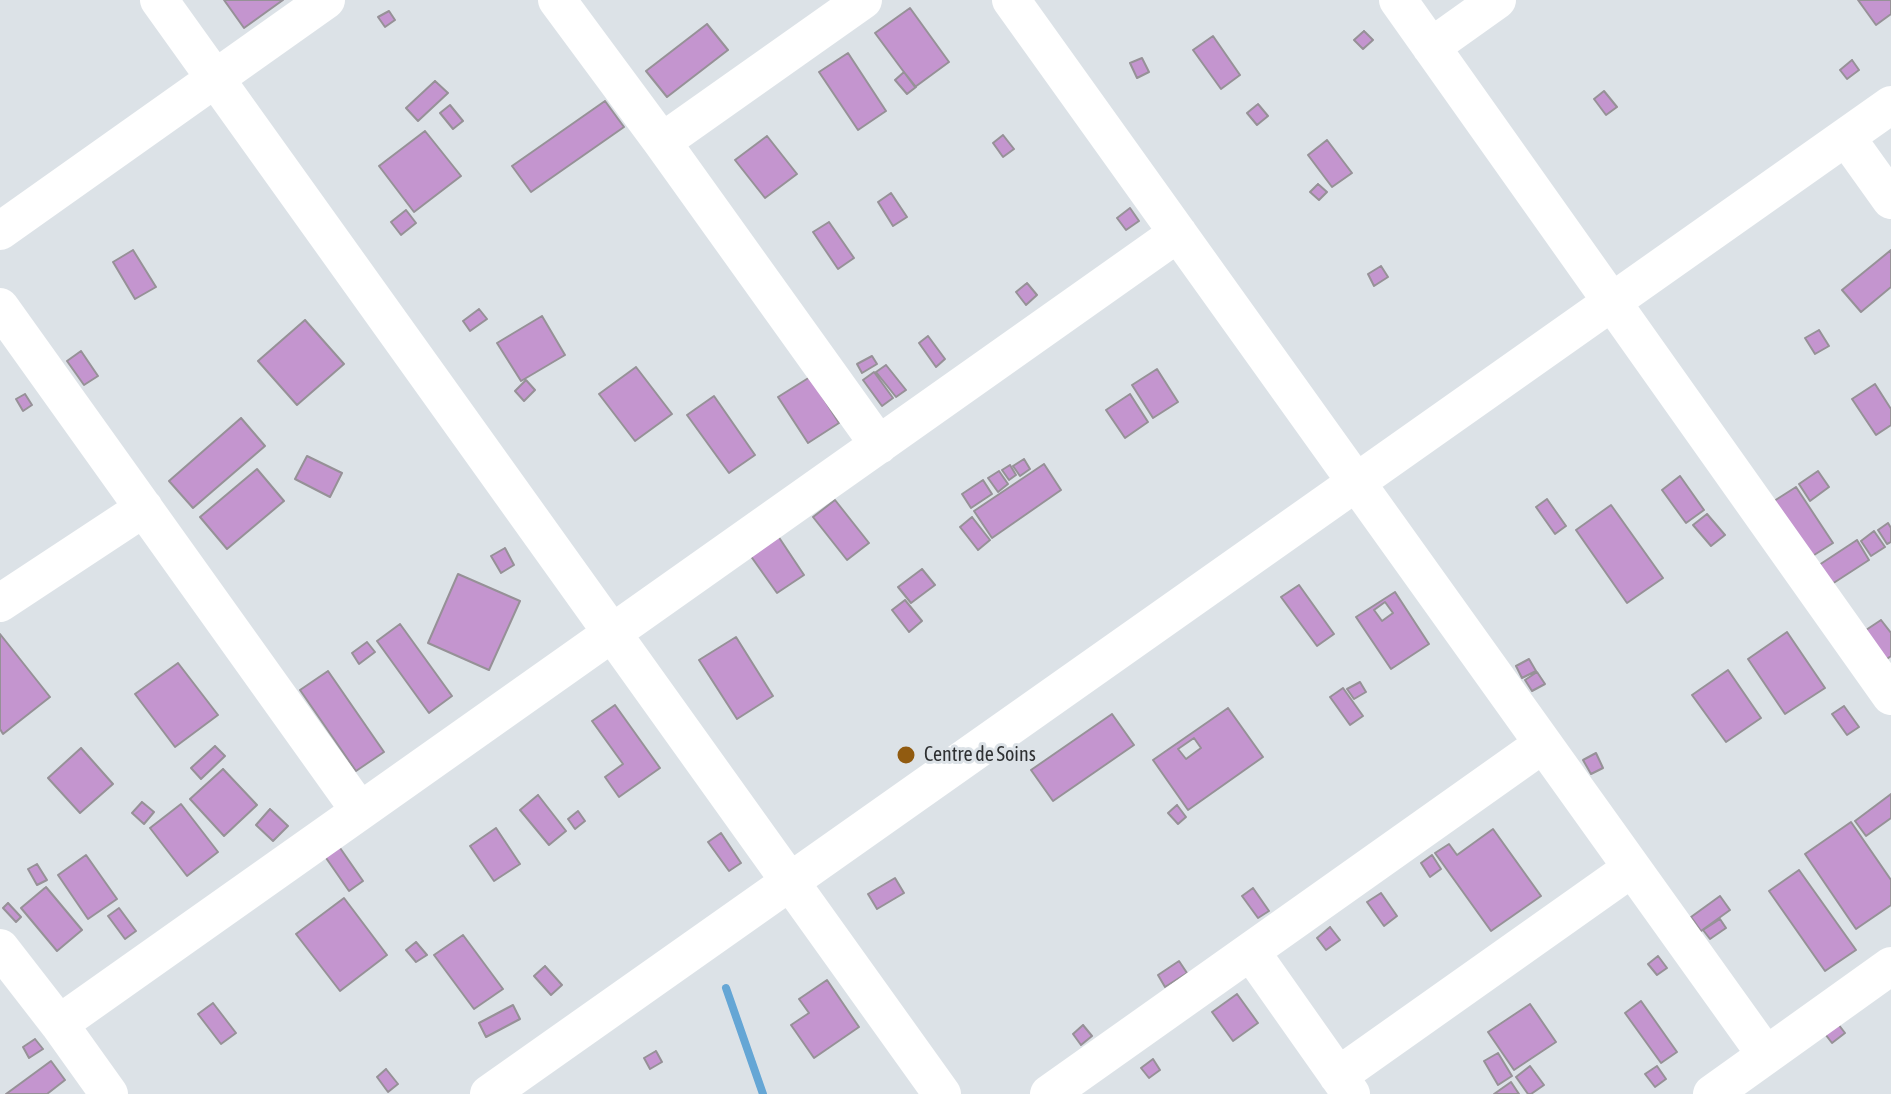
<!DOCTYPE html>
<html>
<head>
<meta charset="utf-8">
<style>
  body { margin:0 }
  canvas { display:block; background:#dce2e7 }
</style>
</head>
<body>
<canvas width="1891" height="1094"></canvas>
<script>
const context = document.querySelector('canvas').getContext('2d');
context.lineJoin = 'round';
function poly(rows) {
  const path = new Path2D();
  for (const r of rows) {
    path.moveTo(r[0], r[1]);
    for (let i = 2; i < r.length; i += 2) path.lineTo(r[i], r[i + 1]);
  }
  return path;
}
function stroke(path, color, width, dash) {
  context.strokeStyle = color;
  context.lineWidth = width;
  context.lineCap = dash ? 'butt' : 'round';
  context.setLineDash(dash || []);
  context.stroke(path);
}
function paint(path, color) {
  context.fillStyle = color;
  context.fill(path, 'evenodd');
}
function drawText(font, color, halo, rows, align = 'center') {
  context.font = font + ' "Asap Condensed",sans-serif';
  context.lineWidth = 6;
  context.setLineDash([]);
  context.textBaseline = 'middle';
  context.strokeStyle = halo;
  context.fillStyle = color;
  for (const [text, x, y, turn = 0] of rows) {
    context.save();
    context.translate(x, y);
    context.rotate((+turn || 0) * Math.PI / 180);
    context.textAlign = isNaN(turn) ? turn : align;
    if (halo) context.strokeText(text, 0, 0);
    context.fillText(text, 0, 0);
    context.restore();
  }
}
const stream = poly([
  [726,988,763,1094]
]);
const building = poly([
  [224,0,283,0,244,28,224,0],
  [1858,0,1891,0,1891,14,1876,25,1858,0],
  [910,8,949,62,915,87,875,33,910,8],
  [389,11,395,20,385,27,378,17,389,11],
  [707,24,728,50,667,97,646,71,707,24],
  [1364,31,1373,40,1363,49,1354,40,1364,31],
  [1213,36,1240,75,1221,89,1193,50,1213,36],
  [848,53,886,111,858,130,819,72,848,53],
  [1142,58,1149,72,1137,78,1130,63,1142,58],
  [1852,60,1859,70,1847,79,1840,70,1852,60],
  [904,72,916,87,907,94,895,80,904,72],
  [435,81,448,93,418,121,406,108,435,81],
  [1604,91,1617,107,1606,115,1594,99,1604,91],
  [605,101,624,127,531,192,512,166,605,101],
  [1258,104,1268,116,1257,125,1247,113,1258,104],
  [450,105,463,121,453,129,440,113,450,105],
  [425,131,461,176,414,212,379,166,425,131],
  [1003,135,1014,149,1003,157,993,143,1003,135],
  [767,136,797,174,765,198,735,160,767,136],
  [1327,140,1352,173,1332,187,1308,155,1327,140],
  [1318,184,1327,192,1319,200,1310,192,1318,184],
  [891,193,907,217,893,226,878,202,891,193],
  [1130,208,1139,221,1126,230,1117,218,1130,208],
  [406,210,416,223,401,235,391,222,406,210],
  [829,222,854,258,838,269,813,232,829,222],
  [133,250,156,287,135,299,113,262,133,250],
  [1891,250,1891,287,1861,312,1842,290,1891,250],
  [1381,266,1388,277,1374,286,1368,274,1381,266],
  [1027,283,1037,295,1026,305,1016,292,1027,283],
  [479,309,487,319,470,331,463,321,479,309],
  [542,316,565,355,521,381,497,343,542,316],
  [305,320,344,364,297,405,258,361,305,320],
  [1819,330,1829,346,1815,354,1805,338,1819,330],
  [928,336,945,359,936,367,919,343,928,336],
  [81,351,98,376,84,385,67,361,81,351],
  [872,356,877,364,862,373,857,364,872,356],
  [886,365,906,390,896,397,876,372,886,365],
  [636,367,672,414,635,441,599,394,636,367],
  [1157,369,1178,402,1153,418,1132,385,1157,369],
  [874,372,893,398,882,406,863,380,874,372],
  [810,377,839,423,808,443,778,397,810,377],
  [526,380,535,390,524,401,515,391,526,380],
  [1875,384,1891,409,1891,425,1876,435,1852,399,1875,384],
  [25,394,32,405,23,411,16,399,25,394],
  [1130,394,1148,422,1125,438,1106,410,1130,394],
  [714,396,755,455,729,473,687,415,714,396],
  [241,418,265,446,193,508,169,481,241,418],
  [307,456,342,473,330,497,295,479,307,456],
  [1024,459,1030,469,1020,476,1013,466,1024,459],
  [1044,464,1061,490,992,538,974,511,1044,464],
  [1010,465,1016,475,1009,480,1002,470,1010,465],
  [257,469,284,501,227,549,200,517,257,469],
  [999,471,1008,484,998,492,988,478,999,471],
  [1818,471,1829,487,1810,501,1799,484,1818,471],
  [1680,476,1704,510,1686,523,1662,490,1680,476],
  [983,480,992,494,971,508,962,494,983,480],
  [1796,487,1833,543,1811,557,1774,501,1796,487],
  [1547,499,1566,526,1555,534,1536,507,1547,499],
  [835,500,869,543,847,560,813,517,835,500],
  [1611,505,1663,578,1627,603,1576,530,1611,505],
  [1707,514,1725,535,1711,546,1693,525,1707,514],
  [972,517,990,540,978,550,960,527,972,517],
  [1888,523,1891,528,1891,542,1887,544,1878,530,1888,523],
  [1874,531,1885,547,1871,556,1861,541,1874,531],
  [778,536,804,575,777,593,750,555,778,536],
  [1857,540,1869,560,1832,584,1819,565,1857,540],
  [505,548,514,565,501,573,491,556,505,548],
  [922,569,935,585,911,603,898,587,922,569],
  [458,574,520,601,489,670,428,643,458,574],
  [1299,585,1334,634,1317,646,1281,597,1299,585],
  [1395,592,1429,644,1391,669,1356,617,1395,592],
  [1385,602,1393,613,1382,621,1374,610,1385,602],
  [905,600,922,621,909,632,892,610,905,600],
  [1881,620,1891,633,1891,656,1881,663,1860,634,1881,620],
  [400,624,452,696,429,713,377,641,400,624],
  [1787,632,1825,688,1785,714,1748,659,1787,632],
  [0,634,50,697,3,734,0,729,0,634],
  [736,637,773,696,737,719,699,660,736,637],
  [367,642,375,652,359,664,352,653,367,642],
  [1529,659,1536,671,1522,678,1516,666,1529,659],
  [178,663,218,715,175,747,135,694,178,663],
  [1728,670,1761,718,1726,742,1692,695,1728,670],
  [328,671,384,752,356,771,300,690,328,671],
  [1537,672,1545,684,1532,691,1525,680,1537,672],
  [1360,682,1366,692,1354,699,1347,689,1360,682],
  [1343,688,1363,716,1350,725,1330,697,1343,688],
  [615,705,660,768,619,797,605,777,623,764,592,721,615,705],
  [1844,706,1859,727,1847,735,1832,714,1844,706],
  [1228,708,1263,757,1188,810,1153,760,1228,708],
  [1194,738,1201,748,1186,759,1178,749,1194,738],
  [1112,714,1134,745,1053,801,1031,770,1112,714],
  [215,746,225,756,201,779,191,768,215,746],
  [81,748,113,784,80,813,48,778,81,748],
  [1596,753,1603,768,1591,774,1583,760,1596,753],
  [223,769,257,805,224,836,190,799,223,769],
  [1891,794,1891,818,1866,836,1855,821,1891,794],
  [538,795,566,831,549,845,520,810,538,795],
  [142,802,154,812,144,824,132,813,142,802],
  [181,804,218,852,187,876,150,828,181,804],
  [1177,805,1186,817,1178,824,1168,813,1177,805],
  [270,809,288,826,273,841,256,825,270,809],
  [578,811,585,821,575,829,568,819,578,811],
  [1851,822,1891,880,1891,905,1856,929,1805,854,1851,822],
  [496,828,520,864,494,881,470,846,496,828],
  [1493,829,1541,896,1491,931,1435,853,1449,844,1457,855,1493,829],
  [721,833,741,863,729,871,708,842,721,833],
  [338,845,363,881,349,891,324,855,338,845],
  [86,855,117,899,88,919,58,875,86,855],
  [1432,855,1441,869,1430,877,1421,863,1432,855],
  [37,864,47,880,37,885,28,869,37,864],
  [1799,870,1856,950,1825,971,1769,891,1799,870],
  [895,878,904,893,877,909,868,894,895,878],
  [46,887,82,930,57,951,21,908,46,887],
  [1253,888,1269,911,1258,918,1242,896,1253,888],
  [1381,893,1397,916,1384,926,1367,902,1381,893],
  [1720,896,1730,910,1701,931,1691,917,1720,896],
  [344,898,387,955,340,991,296,934,344,898],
  [8,903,21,917,16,922,3,908,8,903],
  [119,908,136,931,125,939,108,916,119,908],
  [1720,919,1726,928,1710,939,1703,930,1720,919],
  [1330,927,1340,940,1326,950,1317,938,1330,927],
  [463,935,503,989,474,1009,434,955,463,935],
  [416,942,427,955,416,962,406,950,416,942],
  [1658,956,1667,968,1657,975,1648,964,1658,956],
  [1179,961,1187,973,1165,987,1158,975,1179,961],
  [545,966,562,985,551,995,534,976,545,966],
  [827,980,859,1027,814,1058,791,1025,809,1013,799,999,827,980],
  [1237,994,1258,1023,1233,1041,1212,1012,1237,994],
  [1641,1001,1677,1052,1661,1063,1625,1013,1641,1001],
  [213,1003,236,1033,221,1044,198,1014,213,1003],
  [1530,1004,1556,1042,1514,1070,1488,1032,1530,1004],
  [513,1005,520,1019,486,1037,479,1023,513,1005],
  [1835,1020,1845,1033,1832,1043,1822,1030,1835,1020],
  [1083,1025,1092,1036,1081,1045,1073,1034,1083,1025],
  [35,1039,43,1049,29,1058,23,1047,35,1039],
  [656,1051,662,1062,650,1069,644,1058,656,1051],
  [1498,1053,1512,1076,1498,1085,1484,1061,1498,1053],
  [1153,1059,1160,1070,1149,1078,1141,1068,1153,1059],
  [51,1061,65,1080,47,1094,6,1094,51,1061],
  [1530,1066,1544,1085,1531,1094,1528,1094,1516,1077,1530,1066],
  [1657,1066,1666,1079,1655,1087,1645,1074,1657,1066],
  [386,1069,398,1084,388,1092,377,1077,386,1069],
  [1511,1082,1519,1094,1494,1094,1511,1082]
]);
const minor = poly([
  [159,0,942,1094],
  [557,0,662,142,879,445],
  [1011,0,1766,1055],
  [1398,0,1891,696],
  [1431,47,1497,0],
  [1846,137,1891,200],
  [662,142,863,0],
  [0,231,326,0],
  [0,307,360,811],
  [0,603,144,508],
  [0,948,59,1024,109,1094],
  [1251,952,1351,1094],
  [59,1024,1178,233],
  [1338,1076,1632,868],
  [489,1094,1891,105],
  [1049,1094,1543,744],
  [1712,1094,1891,966]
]);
const markers = [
  [906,755,10,"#915b10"]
];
const poiNames = [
  ["Centre de Soins",924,755]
];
stroke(stream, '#65a6d5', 8);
paint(building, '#c495cf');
stroke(building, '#969197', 2);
stroke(minor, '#fff', 38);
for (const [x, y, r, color] of markers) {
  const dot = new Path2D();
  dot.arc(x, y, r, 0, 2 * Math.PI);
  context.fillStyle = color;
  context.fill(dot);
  stroke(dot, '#dce2e7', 3);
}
drawText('20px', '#2e3032', '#dce2e7', poiNames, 'left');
</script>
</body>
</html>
